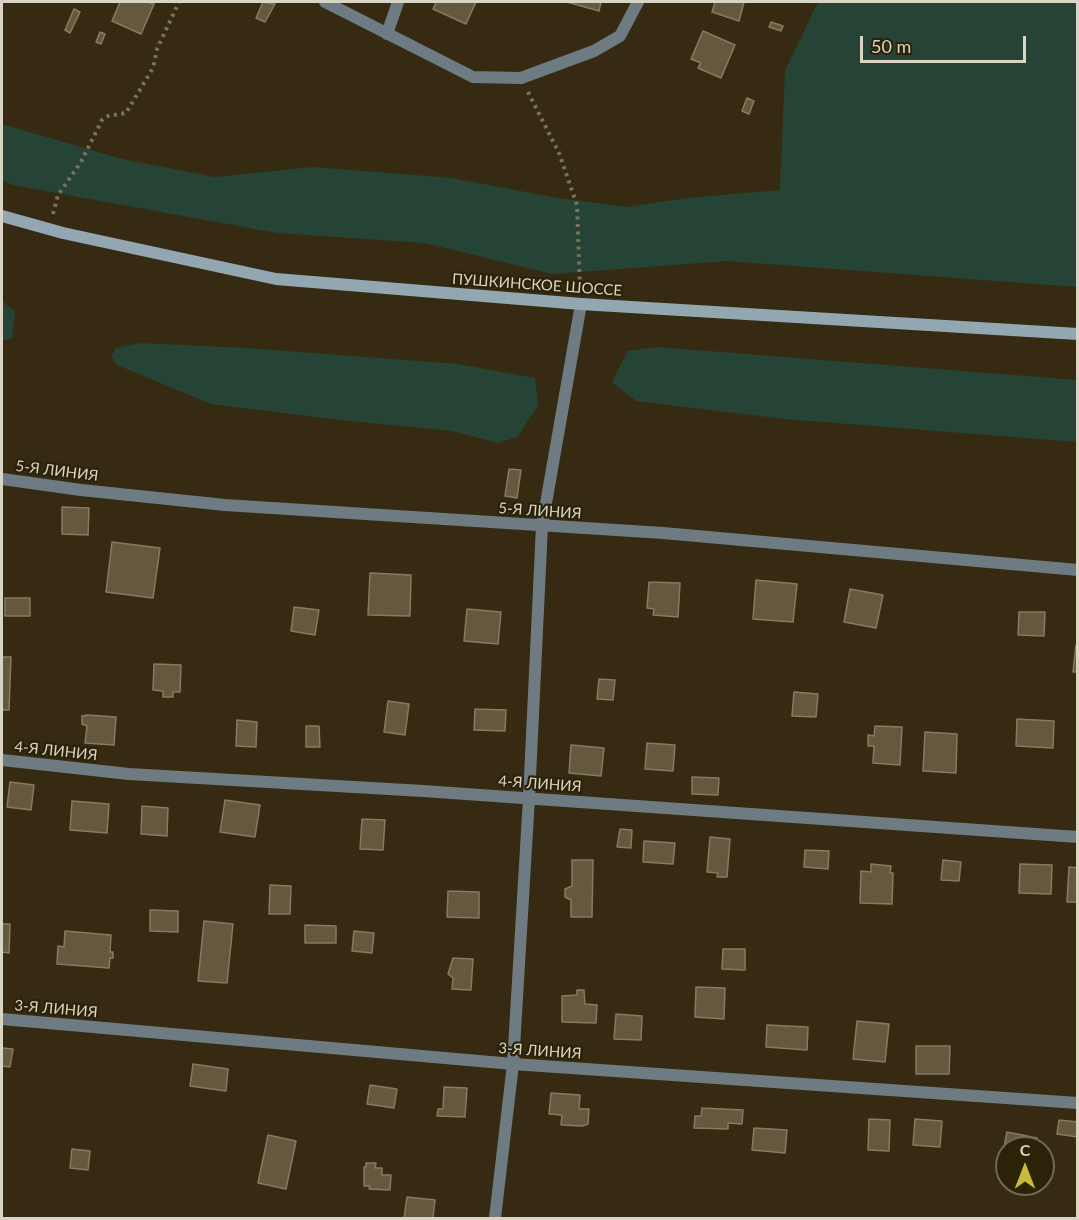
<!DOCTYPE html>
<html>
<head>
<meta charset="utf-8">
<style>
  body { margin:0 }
  #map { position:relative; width:1079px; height:1220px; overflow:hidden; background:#362b12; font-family:Lato,sans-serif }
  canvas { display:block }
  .frame { position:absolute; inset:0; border:3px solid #dad4c5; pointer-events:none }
  .north { position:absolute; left:995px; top:1136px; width:60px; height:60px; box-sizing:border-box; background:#2b2208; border:2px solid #716954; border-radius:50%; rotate:0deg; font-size:16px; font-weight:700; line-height:24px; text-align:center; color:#dad4c5 }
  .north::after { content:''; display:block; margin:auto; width:21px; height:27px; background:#caba39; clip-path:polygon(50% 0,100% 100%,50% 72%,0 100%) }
  .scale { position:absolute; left:860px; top:36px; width:166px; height:27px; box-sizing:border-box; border:3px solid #dad4c5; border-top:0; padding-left:8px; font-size:18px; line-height:21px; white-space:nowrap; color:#dad4c5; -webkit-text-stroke:4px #2b2208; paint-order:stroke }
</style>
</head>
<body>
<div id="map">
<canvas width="1079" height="1220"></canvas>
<div class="frame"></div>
<div class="north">С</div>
<div class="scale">50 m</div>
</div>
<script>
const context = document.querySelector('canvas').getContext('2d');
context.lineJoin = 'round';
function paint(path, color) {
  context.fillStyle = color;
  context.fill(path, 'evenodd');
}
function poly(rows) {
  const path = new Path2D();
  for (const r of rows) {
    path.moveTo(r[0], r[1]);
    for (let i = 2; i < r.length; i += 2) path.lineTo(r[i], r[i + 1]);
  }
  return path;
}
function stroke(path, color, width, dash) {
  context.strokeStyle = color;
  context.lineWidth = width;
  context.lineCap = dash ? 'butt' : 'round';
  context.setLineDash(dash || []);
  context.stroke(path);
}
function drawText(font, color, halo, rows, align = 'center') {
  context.font = font + ' Lato,sans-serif';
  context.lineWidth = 4.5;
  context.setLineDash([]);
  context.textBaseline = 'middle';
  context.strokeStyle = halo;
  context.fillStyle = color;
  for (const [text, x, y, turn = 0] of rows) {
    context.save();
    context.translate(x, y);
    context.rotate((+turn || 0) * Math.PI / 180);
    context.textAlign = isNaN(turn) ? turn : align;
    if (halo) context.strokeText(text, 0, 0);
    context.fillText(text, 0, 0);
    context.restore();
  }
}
const green = poly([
  [818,2,1077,2,1077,287,727,261,552,274,425,243,277,233,13,185,2,180,2,124,122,159,215,177,313,167,451,178,558,198,626,207,688,198,780,190,785,71],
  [2,301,15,312,12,339,2,340],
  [141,343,246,348,458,364,535,378,538,406,517,437,498,443,452,431,340,420,211,404,117,365,111,357,116,348],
  [657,347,1077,380,1077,442,785,419,636,401,612,382,628,351]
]);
const building = poly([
  [120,2,148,2,154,4,141,34,112,21,120,2],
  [263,2,275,4,265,22,256,18,263,2],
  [436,2,476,2,466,24,433,9,436,2],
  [567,2,601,2,599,11,567,2],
  [715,2,744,2,739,21,712,12,715,2],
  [74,9,80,12,70,33,65,30,74,9],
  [771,22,783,26,781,31,769,27,771,22],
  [703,31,735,45,721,78,698,68,701,63,691,59,703,31],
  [100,32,105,34,101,44,96,42,100,32],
  [747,98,754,101,749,114,742,111,747,98],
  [509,469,521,470,517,498,505,496,509,469],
  [62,507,89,508,88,535,62,534,62,507],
  [112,542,160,548,153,598,106,592,112,542],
  [370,573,411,575,410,616,368,615,370,573],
  [756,580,797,584,793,622,753,619,756,580],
  [649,582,680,583,678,617,653,615,654,609,647,608,649,582],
  [850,589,883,595,876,628,844,622,850,589],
  [5,598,30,598,30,616,5,616,5,598],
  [294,607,319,610,315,635,291,631,294,607],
  [467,609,501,612,498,644,464,641,467,609],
  [1019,612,1045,612,1044,636,1018,635,1019,612],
  [1076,645,1078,645,1078,672,1073,672,1076,645],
  [2,657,11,657,9,710,2,710,2,657],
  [154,664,181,665,180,692,173,692,173,697,163,697,163,691,153,690,154,664],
  [599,679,615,680,613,700,597,699,599,679],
  [794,692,818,694,816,717,792,716,794,692],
  [388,701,409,704,405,735,384,732,388,701],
  [475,709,506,710,505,731,474,730,475,709],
  [88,715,116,717,114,745,85,743,87,726,82,724,82,716,88,715],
  [1017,719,1054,721,1053,748,1016,746,1017,719],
  [237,720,257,722,256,747,236,746,237,720],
  [306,726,319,726,320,747,306,747,306,726],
  [875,726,902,727,900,765,873,763,874,746,868,746,868,735,874,736,875,726],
  [925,732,957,734,956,773,923,771,925,732],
  [647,743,675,745,673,771,645,769,647,743],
  [571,745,604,748,601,776,569,773,571,745],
  [692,777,719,778,718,795,692,794,692,777],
  [10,782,34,785,31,810,7,807,10,782],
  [225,800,260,805,255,837,220,832,225,800],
  [72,801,109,804,107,833,70,830,72,801],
  [142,806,168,808,167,836,141,834,142,806],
  [362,819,385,820,383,850,360,849,362,819],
  [620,829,632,830,631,848,617,847,620,829],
  [710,837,730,839,727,877,717,877,718,873,707,872,710,837],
  [644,841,675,843,673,864,643,862,644,841],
  [805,850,829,851,828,869,804,867,805,850],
  [572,860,593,860,592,917,571,917,571,900,565,897,565,889,572,886,572,860],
  [943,860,961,862,959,881,941,880,943,860],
  [871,864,891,866,890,873,893,873,892,904,860,903,861,871,871,872,871,864],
  [1020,864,1052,865,1051,894,1019,893,1020,864],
  [1069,867,1078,868,1078,902,1067,902,1069,867],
  [270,885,291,886,290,914,269,914,270,885],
  [448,891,479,892,479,918,447,917,448,891],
  [150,910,178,911,178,932,150,931,150,910],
  [204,921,233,924,227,983,198,981,204,921],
  [2,924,10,924,9,953,2,952,2,924],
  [305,925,336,926,336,943,305,943,305,925],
  [65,931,111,935,110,952,113,952,113,958,110,958,109,968,57,964,58,946,64,947,65,931],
  [354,931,374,933,372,953,352,951,354,931],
  [723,949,745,949,745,970,722,969,723,949],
  [453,958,473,959,471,990,452,989,453,978,448,974,453,958],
  [696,987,725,988,724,1019,695,1017,696,987],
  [577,990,584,990,585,1004,597,1005,596,1023,562,1022,562,996,577,995,577,990],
  [616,1014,642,1016,641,1040,614,1039,616,1014],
  [857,1021,889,1024,885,1062,853,1059,857,1021],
  [767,1025,808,1027,807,1050,766,1047,767,1025],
  [916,1046,950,1046,949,1074,916,1074,916,1046],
  [2,1048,13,1049,10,1067,2,1066,2,1048],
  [193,1064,228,1069,226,1091,190,1086,193,1064],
  [370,1085,397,1089,394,1108,367,1104,370,1085],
  [444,1087,467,1088,465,1117,437,1116,438,1109,443,1109,444,1087],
  [551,1093,580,1095,579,1109,589,1109,588,1124,582,1126,561,1125,562,1115,549,1114,551,1093],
  [702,1108,743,1110,742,1124,728,1123,728,1129,694,1128,695,1116,701,1116,702,1108],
  [869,1119,890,1120,889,1151,868,1150,869,1119],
  [915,1119,942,1121,940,1147,913,1145,915,1119],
  [1059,1120,1078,1122,1078,1137,1057,1134,1059,1120],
  [754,1128,787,1130,785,1153,752,1150,754,1128],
  [1007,1132,1037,1138,1035,1148,1007,1148,1007,1158,1002,1157,1007,1132],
  [268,1135,296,1141,286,1189,258,1183,268,1135],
  [72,1149,90,1151,88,1170,70,1168,72,1149],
  [366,1163,376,1163,375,1168,382,1168,382,1175,391,1175,390,1190,369,1189,370,1186,364,1186,364,1167,366,1167,366,1163],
  [407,1197,435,1200,433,1218,404,1218,407,1197]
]);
const path = poly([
  [528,92,559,153,577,205,580,289],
  [53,214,58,195,81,162,102,120,108,116,126,113,153,68,157,49,179,2]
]);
const street = poly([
  [325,2,473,77,521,78,594,51,620,36,638,2],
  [387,34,398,2],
  [2,479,81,490,225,505,663,533,1078,570],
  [2,760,129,774,423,791,1078,837],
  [2,1019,513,1064,1078,1103],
  [495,1218,513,1064,529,798,542,526,581,304]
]);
const secondary = poly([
  [2,216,63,233,276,279,581,304,1078,334]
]);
const streetNames = [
  ["ПУШКИНСКОЕ ШОССЕ",537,285,4],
  ["5-Я ЛИНИЯ",57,471,7],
  ["5-Я ЛИНИЯ",540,511,4],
  ["4-Я ЛИНИЯ",56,751,6],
  ["4-Я ЛИНИЯ",540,784,4],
  ["3-Я ЛИНИЯ",56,1009,5],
  ["3-Я ЛИНИЯ",540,1051,4]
];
paint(green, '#264436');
paint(building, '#64593e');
stroke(building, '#877b5f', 1.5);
stroke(path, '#7b725d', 4, [3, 4.5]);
stroke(street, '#6e7b83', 12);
stroke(secondary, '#93a7b3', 12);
drawText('15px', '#dad4c5', '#2b2208', streetNames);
</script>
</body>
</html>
